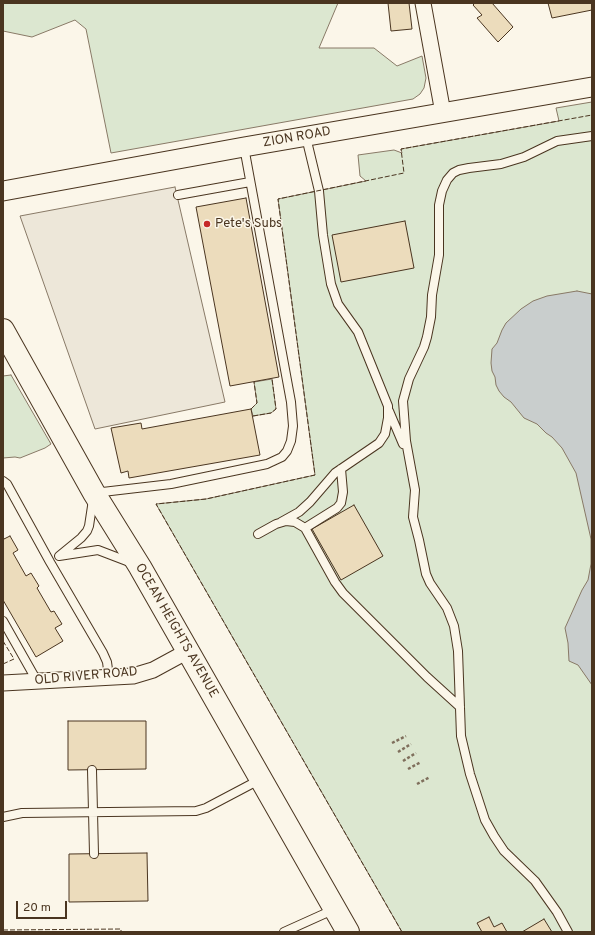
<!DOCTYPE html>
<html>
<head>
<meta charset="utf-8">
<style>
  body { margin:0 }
  #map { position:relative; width:595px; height:935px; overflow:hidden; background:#fbf6e9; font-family:Overpass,sans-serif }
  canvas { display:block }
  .frame { position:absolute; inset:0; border:4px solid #4a3520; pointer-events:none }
  .scale { position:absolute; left:16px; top:901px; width:51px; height:18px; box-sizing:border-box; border:2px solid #4a3520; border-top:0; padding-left:5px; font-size:12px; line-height:14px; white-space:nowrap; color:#4a3520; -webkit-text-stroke:3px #fbf6e9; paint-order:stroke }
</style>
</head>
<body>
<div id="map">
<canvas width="595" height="935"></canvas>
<div class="frame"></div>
<div class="scale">20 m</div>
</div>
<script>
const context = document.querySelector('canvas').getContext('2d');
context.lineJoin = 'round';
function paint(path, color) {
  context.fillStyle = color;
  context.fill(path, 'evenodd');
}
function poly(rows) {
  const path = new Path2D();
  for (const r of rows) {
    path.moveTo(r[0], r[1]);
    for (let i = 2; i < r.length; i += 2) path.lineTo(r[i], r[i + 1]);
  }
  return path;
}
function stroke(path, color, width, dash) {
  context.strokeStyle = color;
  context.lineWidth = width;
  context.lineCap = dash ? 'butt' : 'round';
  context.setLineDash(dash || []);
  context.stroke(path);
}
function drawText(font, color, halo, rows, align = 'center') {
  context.font = font + ' Overpass,sans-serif';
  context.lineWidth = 3;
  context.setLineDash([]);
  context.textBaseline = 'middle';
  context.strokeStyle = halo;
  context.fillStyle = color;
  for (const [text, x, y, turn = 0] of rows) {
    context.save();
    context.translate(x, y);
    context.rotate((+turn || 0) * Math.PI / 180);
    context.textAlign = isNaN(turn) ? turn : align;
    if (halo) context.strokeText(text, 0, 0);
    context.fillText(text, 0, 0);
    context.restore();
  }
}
const green = poly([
  [3,3,338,3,319,48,374,48,397,66,422,56,426,78,424,88,420,94,413,99,111,153,86,29,75,20,32,37,3,31,3,3],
  [592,102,592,932,402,932,156,504,206,499,315,475,278,199,366,181,360,176,358,155,394,150,402,153,401,149,559,121,556,108,592,102],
  [11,375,51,444,45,448,20,458,15,457,3,458,3,376,11,375],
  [272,379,276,409,271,413,253,416,251,409,257,403,254,382,272,379]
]);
const parking = poly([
  [175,187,225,402,95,429,20,216,175,187]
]);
const water = poly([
  [577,291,592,294,592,685,578,665,569,661,568,643,565,628,582,590,588,580,591,564,591,539,576,473,562,448,552,437,546,433,537,424,524,418,511,402,504,397,499,391,496,385,495,377,492,371,491,363,492,349,497,343,502,330,506,323,521,309,533,301,547,296,577,291]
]);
const building = poly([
  [388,3,409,3,412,29,391,31,388,3],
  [475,3,492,3,513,27,498,42,477,18,482,15,473,5,475,3],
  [548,3,592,3,592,10,552,18,548,3],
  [246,198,279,377,230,386,196,207,246,198],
  [405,221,414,268,341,282,332,235,405,221],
  [251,409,260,455,129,478,128,471,121,473,111,428,141,423,142,429,251,409],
  [354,505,383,556,341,580,312,529,354,505],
  [10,536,18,550,13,553,26,576,31,573,39,586,37,588,51,612,54,611,62,624,55,628,63,641,36,657,3,600,3,537,4,539,10,536],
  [68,721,146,721,146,769,68,770,68,721],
  [147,853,148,901,69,902,69,854,147,853],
  [489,917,494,927,502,923,507,932,482,932,477,923,489,917],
  [544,919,552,932,522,932,544,919]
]);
const path = poly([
  [392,743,406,736],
  [398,752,411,744],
  [403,761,416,753],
  [408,769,421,762],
  [417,784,430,777]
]);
const service = poly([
  [178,195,250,182],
  [389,411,403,444],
  [3,481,7,484,50,562,103,653,107,662,109,677],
  [281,522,299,512,310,502,335,473,379,443,385,434,388,418,388,406,358,332,338,304,331,284,323,235,319,191,306,137],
  [305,528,337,508,341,503,343,492,341,469],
  [258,534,276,524,286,521,295,522,305,528,335,582,343,593,427,677,460,707],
  [132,563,98,550,59,556,81,538,87,531,89,526,94,493,171,484,267,464,282,457,287,451,291,441,293,426,291,402,244,147],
  [3,621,37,681],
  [92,770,94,854],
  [3,817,22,813,196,811,206,808,261,779],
  [284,932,335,909],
  [568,932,557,912,535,881,504,851,494,836,485,820,470,774,461,736,458,651,454,626,447,608,430,583,426,574,419,540,413,517,415,490,406,441,403,401,409,379,424,347,427,337,431,317,432,295,439,255,439,205,442,191,447,180,453,173,459,170,469,168,501,164,524,157,557,141,592,136]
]);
const minor = poly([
  [423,3,443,113],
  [3,683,133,676,153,670,188,651]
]);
const tertiary = poly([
  [3,191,244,147,592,87]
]);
const secondary = poly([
  [3,330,94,493,140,567,348,932]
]);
const fence = poly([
  [3,49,3,51],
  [251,409,257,403,254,382],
  [253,416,271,413,276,409,272,379],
  [3,641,14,659,3,664],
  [3,930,121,929,121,932],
  [402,932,156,504,206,499,315,475,278,199,404,173,401,149,592,115]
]);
const markers = [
  [207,224,4,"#c62828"]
];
const streetNames = [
  ["ZION ROAD",297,138,-10],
  ["OCEAN HEIGHTS AVENUE",176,631,60],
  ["OLD RIVER ROAD",86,677,-5]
];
const poiNames = [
  ["Pete's Subs",215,224]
];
paint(green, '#dce7d0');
stroke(green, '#887966', 1);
paint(parking, '#ede7d9');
stroke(parking, '#887966', 1);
paint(water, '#c9cecd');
stroke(water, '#887966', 1);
paint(building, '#ecdcbc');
stroke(building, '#4a3520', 1);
stroke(service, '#4a3520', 10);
stroke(minor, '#4a3520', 17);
stroke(tertiary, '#4a3520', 21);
stroke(secondary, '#4a3520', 24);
stroke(path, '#7f6f5c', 2.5, [3, 2]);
stroke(service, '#fbf6e9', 8);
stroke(minor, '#fbf6e9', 15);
stroke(tertiary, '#fbf6e9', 19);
stroke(secondary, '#fbf6e9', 22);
stroke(fence, '#4a3520', 1, [5, 2]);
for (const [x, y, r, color] of markers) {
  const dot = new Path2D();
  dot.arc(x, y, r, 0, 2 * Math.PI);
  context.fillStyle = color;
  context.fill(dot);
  stroke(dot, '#fbf6e9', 1.5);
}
drawText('13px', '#4a3520', '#fbf6e9', streetNames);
drawText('13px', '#4a3520', '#fbf6e9', poiNames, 'left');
</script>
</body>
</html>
